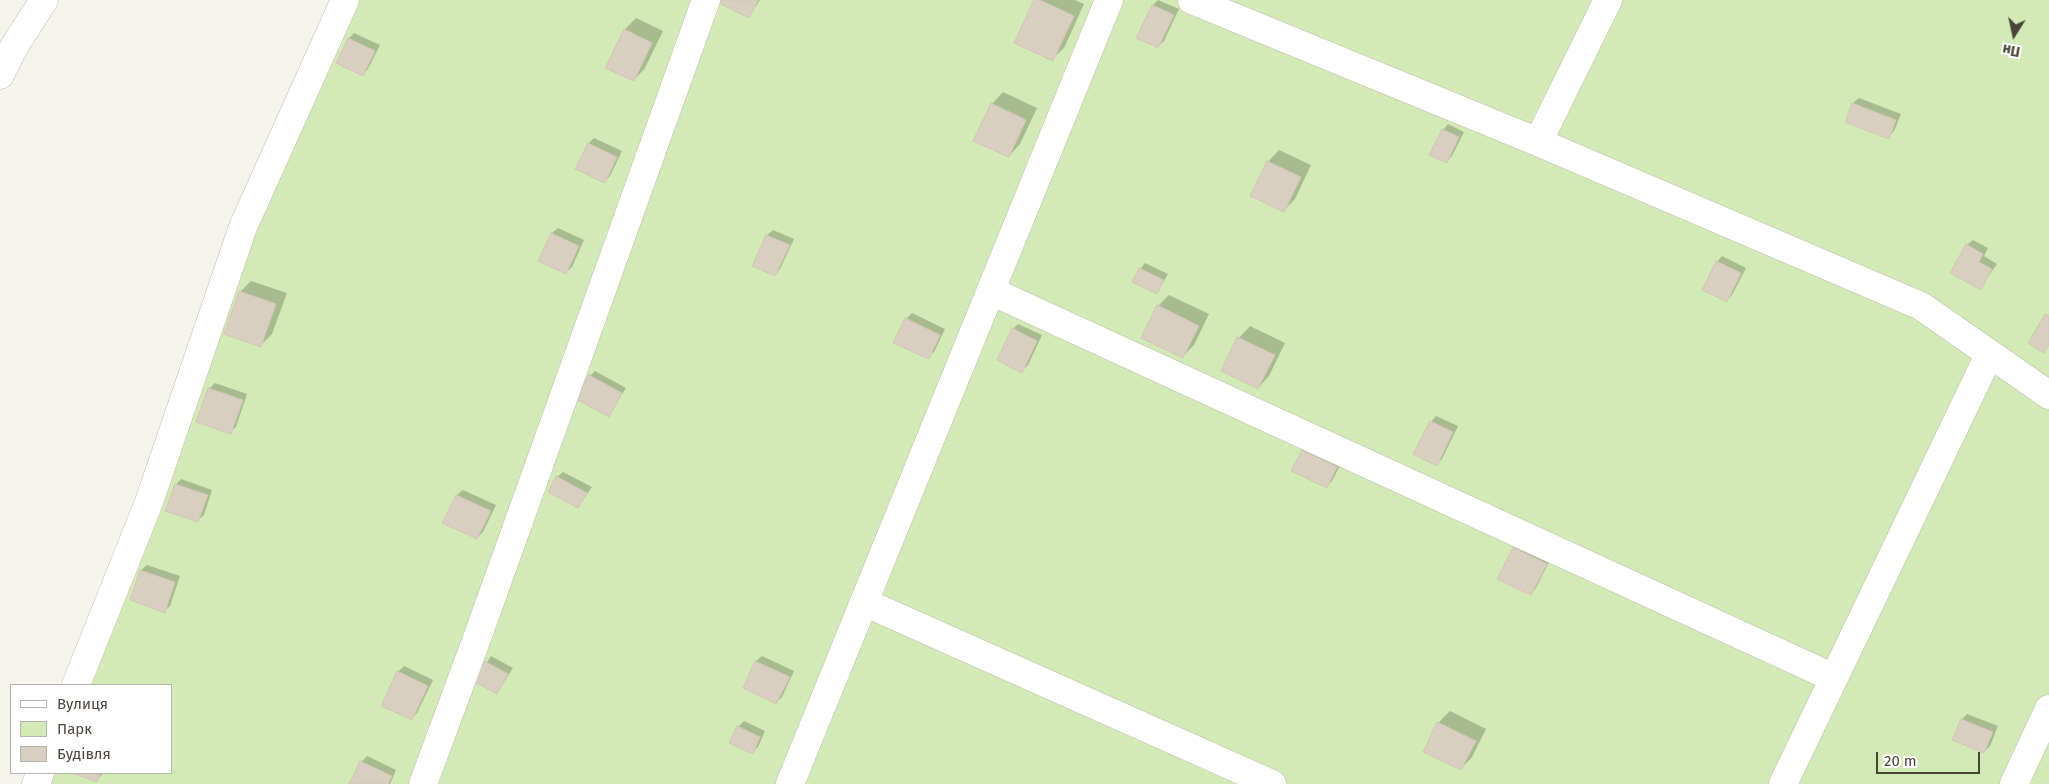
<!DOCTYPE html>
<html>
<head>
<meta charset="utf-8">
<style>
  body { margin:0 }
  #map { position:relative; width:2049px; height:784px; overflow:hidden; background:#f6f3ec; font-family:"Fira Sans",sans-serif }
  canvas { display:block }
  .legend { position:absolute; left:10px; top:684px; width:162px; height:90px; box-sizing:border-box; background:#fff; border:1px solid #b7b4b0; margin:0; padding:6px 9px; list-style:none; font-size:15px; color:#4b4439 }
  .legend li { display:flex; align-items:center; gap:10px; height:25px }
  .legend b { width:25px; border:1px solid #b7b4b0 }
  .north { position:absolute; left:1989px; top:10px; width:50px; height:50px; -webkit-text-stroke:4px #fff; paint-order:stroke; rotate:190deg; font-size:14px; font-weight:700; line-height:20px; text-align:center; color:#4b4439 }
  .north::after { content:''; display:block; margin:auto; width:18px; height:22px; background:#4b4439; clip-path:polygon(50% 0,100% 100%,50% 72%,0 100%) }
  .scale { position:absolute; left:1876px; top:752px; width:104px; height:22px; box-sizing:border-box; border:2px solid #4b4439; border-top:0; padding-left:6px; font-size:15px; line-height:18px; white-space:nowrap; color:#4b4439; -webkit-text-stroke:4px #fff; paint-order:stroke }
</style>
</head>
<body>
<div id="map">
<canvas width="2049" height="784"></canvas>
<ul class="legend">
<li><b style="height:6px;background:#fff"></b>Вулиця</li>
<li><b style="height:14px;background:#d2eab5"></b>Парк</li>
<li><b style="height:14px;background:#d8cfc1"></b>Будівля</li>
</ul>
<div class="north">Пн</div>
<div class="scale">20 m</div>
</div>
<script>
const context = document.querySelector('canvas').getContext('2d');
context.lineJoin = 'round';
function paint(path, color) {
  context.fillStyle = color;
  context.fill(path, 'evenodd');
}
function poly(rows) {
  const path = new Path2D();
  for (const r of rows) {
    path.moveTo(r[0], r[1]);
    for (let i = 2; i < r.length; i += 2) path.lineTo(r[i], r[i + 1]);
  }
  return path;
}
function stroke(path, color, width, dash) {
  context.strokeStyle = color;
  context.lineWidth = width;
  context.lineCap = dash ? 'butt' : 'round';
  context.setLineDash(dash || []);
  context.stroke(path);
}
const green = poly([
  [345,0,2049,0,2049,784,36,784,41,773,171,773,171,685,76,685]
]);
const shadow = poly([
  [719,0,760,0,749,16],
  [1036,0,1075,0,1084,4,1064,48,1052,59],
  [1158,0,1179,9,1164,41,1158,46,1138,37,1153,5],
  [636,18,663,31,645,68,634,80,625,29],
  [354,33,380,45,368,69,363,75,338,62,349,38],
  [1003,92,1037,108,1020,144,1009,156,992,104],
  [1859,98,1901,114,1894,131,1888,137,1846,121,1853,103],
  [1448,124,1464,132,1452,156,1446,162,1443,130],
  [594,138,622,151,610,176,605,181,589,143],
  [1279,150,1311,165,1295,199,1284,210,1268,162],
  [558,228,584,240,572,267,566,272,539,260,552,233],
  [773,230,794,239,780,269,775,275,753,265,767,235],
  [1973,240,1988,248,1984,256,1997,264,1980,288,1967,245],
  [1722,256,1746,268,1732,295,1726,301,1717,262],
  [1145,263,1168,274,1157,293,1140,269],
  [251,281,287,293,272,334,261,345,240,292],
  [1169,295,1209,314,1194,345,1183,356,1158,306],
  [912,313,945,329,934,352,928,357,895,342,906,319],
  [1018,324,1042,335,1028,365,1022,371,1013,329],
  [1250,326,1285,343,1269,376,1258,388,1239,338],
  [595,371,626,388,609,415,590,376],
  [215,383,247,394,236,427,230,432,209,389],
  [1436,416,1458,426,1442,459,1437,464,1431,422],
  [1308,445,1342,462,1332,481,1327,486,1303,451],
  [563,472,592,487,578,507,557,477],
  [181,479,212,490,204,515,198,520,176,484],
  [463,490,496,505,483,532,477,538,444,523,457,495],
  [1519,542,1551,558,1536,588,1531,594,1514,548],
  [147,565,180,576,170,606,165,611,131,599,141,570],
  [491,656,513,668,497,693,475,681],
  [762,656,794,671,782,697,776,703,744,688,756,661],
  [404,666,433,680,417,713,412,719,398,672],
  [1450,711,1486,729,1472,757,1461,769,1438,723],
  [1967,714,1998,726,1990,746,1984,752,1962,719],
  [744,721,765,731,758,747,752,752,738,727],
  [367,756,396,770,390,784,351,784,361,762],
  [75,773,103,773,97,780]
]);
const building = poly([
  [718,0,758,0,749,18,717,2,718,0],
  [1034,0,1040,0,1074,16,1053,61,1014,43,1034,0],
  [1152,5,1174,15,1158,48,1136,38,1152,5],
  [624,29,652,43,634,81,605,68,624,29],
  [348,38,375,51,363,76,336,63,348,38],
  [991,103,1026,120,1009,157,973,141,991,103],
  [1852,103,1896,120,1889,139,1845,122,1852,103],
  [1442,129,1459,137,1447,163,1429,155,1442,129],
  [588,143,617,157,605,183,575,169,588,143],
  [1267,161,1301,177,1284,212,1250,196,1267,161],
  [551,233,579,246,566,274,538,261,551,233],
  [766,235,790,245,775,276,752,266,766,235],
  [1966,244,1983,254,1979,262,1992,269,1981,290,1950,273,1966,244],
  [1716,261,1741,273,1727,302,1702,290,1716,261],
  [1139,268,1164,280,1157,294,1132,282,1139,268],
  [239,291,276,304,261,347,224,334,239,291],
  [1157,305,1199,326,1183,358,1141,338,1157,305],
  [2045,314,2049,316,2049,345,2044,353,2028,343,2045,314],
  [905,318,940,335,929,359,893,343,905,318],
  [1012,328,1037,341,1022,373,997,360,1012,328],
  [1237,337,1275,355,1258,389,1221,371,1237,337],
  [589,375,622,393,609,417,576,399,589,375],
  [208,388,243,400,231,434,196,422,208,388],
  [1430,421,1453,432,1437,466,1413,454,1430,421],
  [1302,450,1337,467,1327,488,1291,471,1302,450],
  [556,476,587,493,578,508,548,492,556,476],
  [175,484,208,495,198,522,165,511,175,484],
  [456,495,491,511,477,539,442,523,456,495],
  [1513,547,1547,564,1531,595,1497,579,1513,547],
  [140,570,175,582,165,613,130,600,140,570],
  [484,661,508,674,497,694,473,681,484,661],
  [755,661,790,677,776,704,743,688,755,661],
  [397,671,428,686,412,720,381,706,397,671],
  [1961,719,1993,732,1984,753,1952,740,1961,719],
  [1437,722,1476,741,1461,770,1423,752,1437,722],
  [737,726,760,737,753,754,729,743,737,726],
  [360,761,392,776,388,784,349,784,360,761],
  [72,773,100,773,97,782,72,773]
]);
const minor = poly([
  [1192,0,1538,142,1921,306,2049,395],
  [0,75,15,45,44,0],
  [1538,142,1608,0],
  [991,291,1834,678],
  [866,603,1272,784],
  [76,685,149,502,243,227,345,0],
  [36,784,40,773],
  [423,784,476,641,706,0],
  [790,784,1109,0],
  [1783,784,1989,355],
  [2014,784,2049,709]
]);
paint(green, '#d2eab5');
paint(shadow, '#0003');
paint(building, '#d8cfc1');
stroke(building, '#d3c7b4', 1);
stroke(minor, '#c2bbae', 29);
stroke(minor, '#fff', 28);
</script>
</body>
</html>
